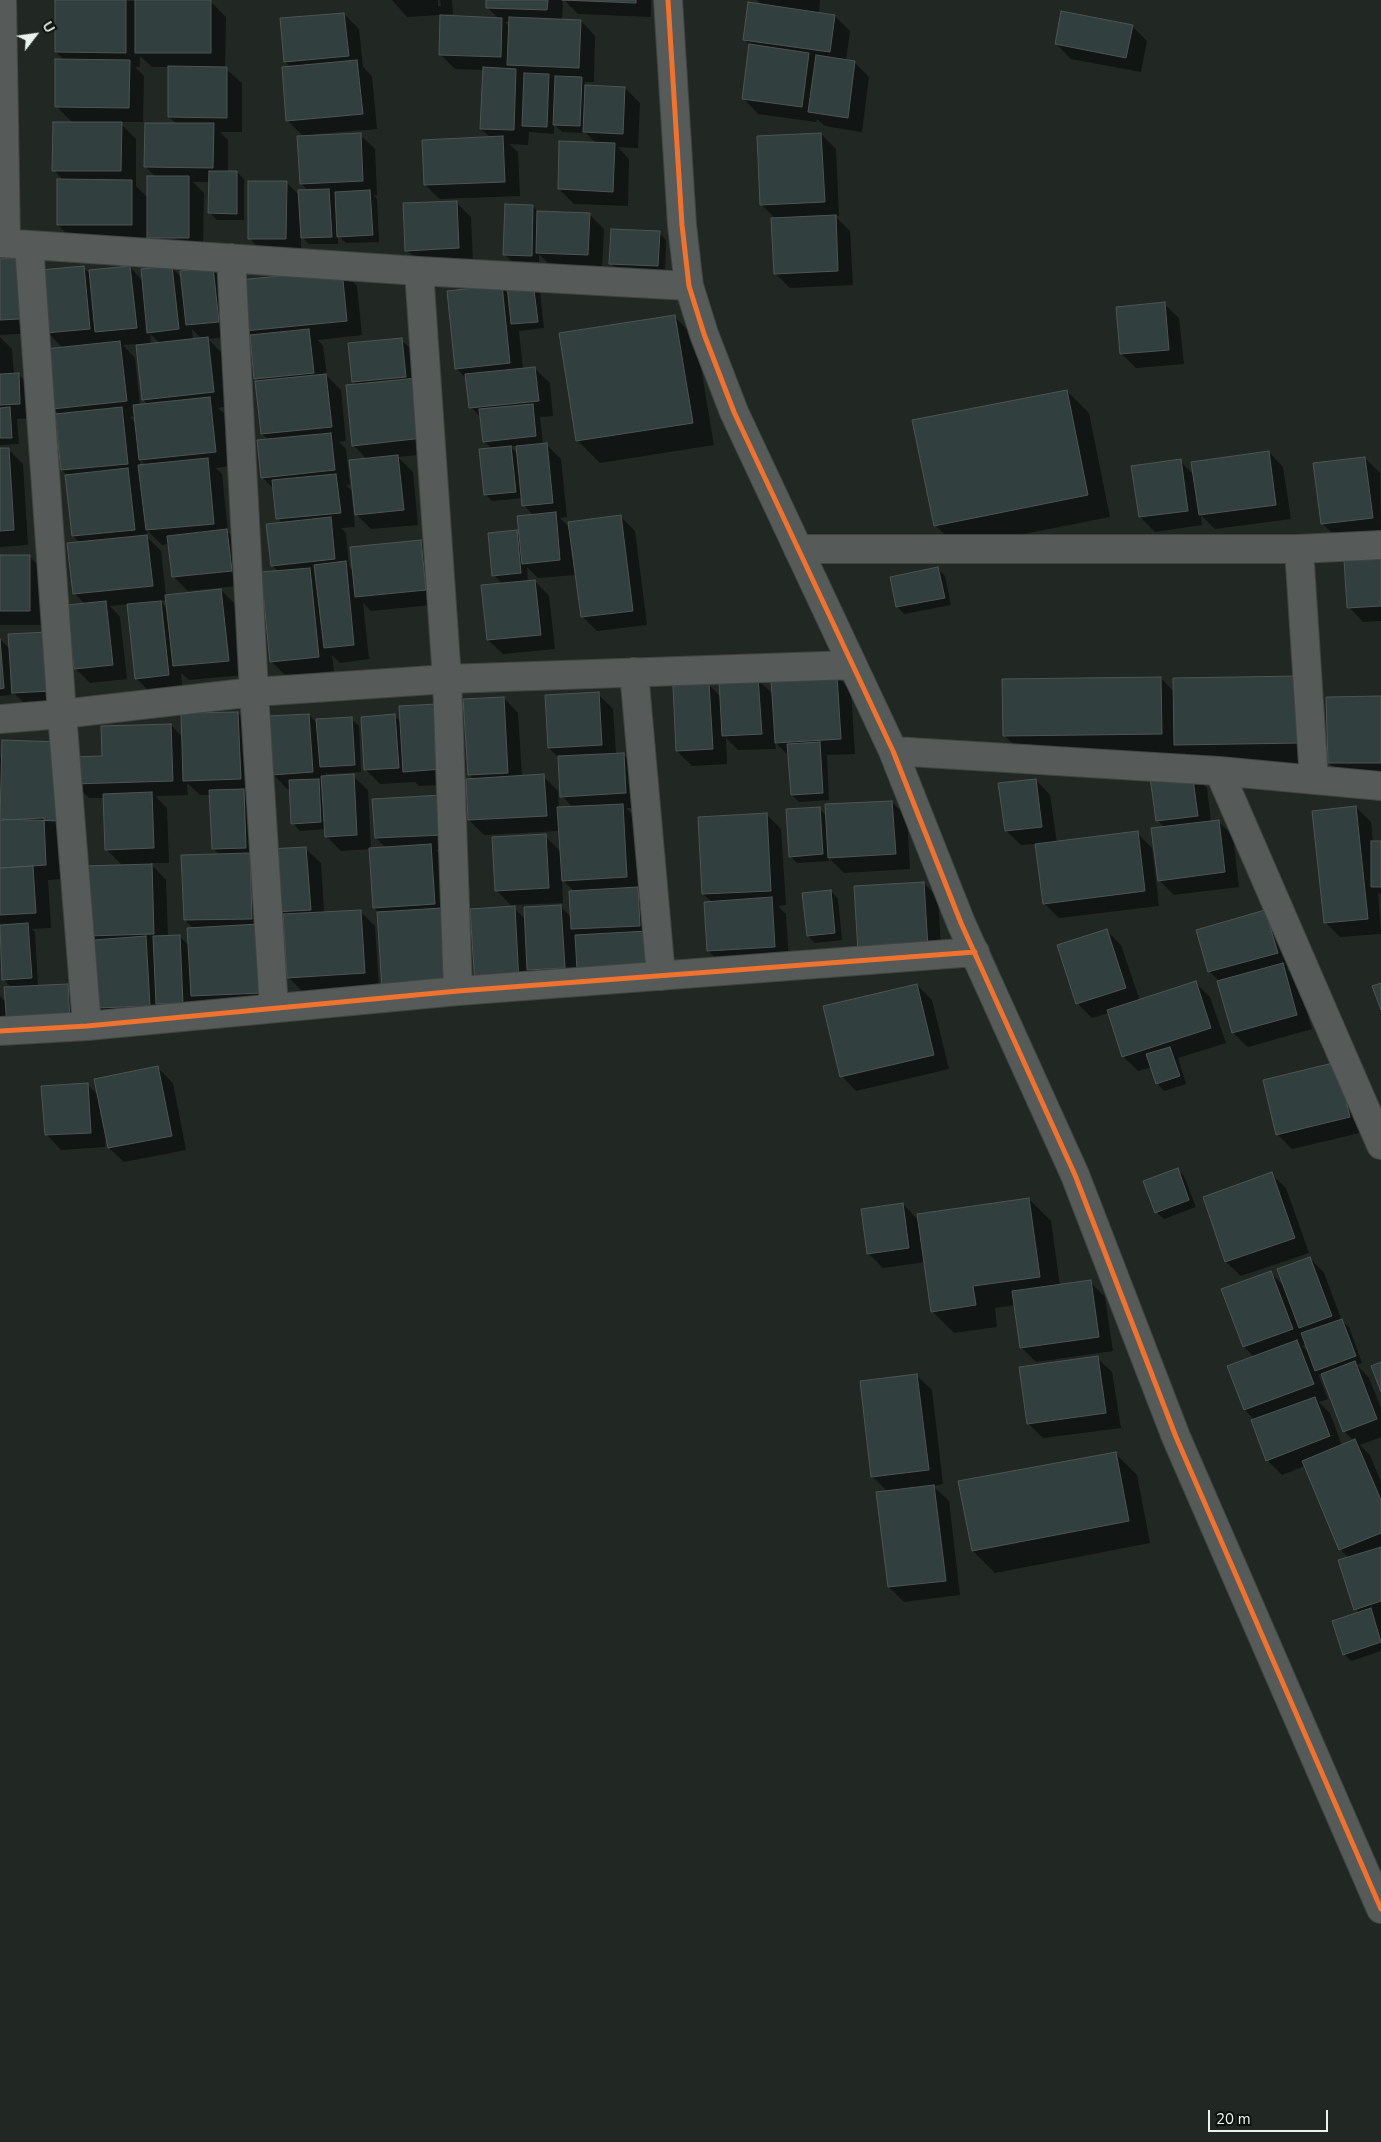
<!DOCTYPE html>
<html>
<head>
<meta charset="utf-8">
<style>
  body { margin:0 }
  #map { position:relative; width:1381px; height:2142px; overflow:hidden; background:#212824; font-family:"Nunito Sans",sans-serif }
  canvas { display:block }
  .north { position:absolute; left:10px; top:10px; width:50px; height:50px; -webkit-text-stroke:4px #0c120e; paint-order:stroke; rotate:60deg; font-size:14px; font-weight:700; line-height:20px; text-align:center; color:#ebf3ee }
  .north::after { content:''; display:block; margin:auto; width:18px; height:22px; background:#ebf3ee; clip-path:polygon(50% 0,100% 100%,50% 72%,0 100%) }
  .scale { position:absolute; left:1208px; top:2110px; width:120px; height:22px; box-sizing:border-box; border:2px solid #ebf3ee; border-top:0; padding-left:6px; font-size:15px; line-height:18px; white-space:nowrap; color:#ebf3ee; -webkit-text-stroke:4px #0c120e; paint-order:stroke }
</style>
</head>
<body>
<div id="map">
<canvas width="1381" height="2142"></canvas>
<div class="north">U</div>
<div class="scale">20 m</div>
</div>
<script>
const context = document.querySelector('canvas').getContext('2d');
context.lineJoin = 'round';
function paint(path, color) {
  context.fillStyle = color;
  context.fill(path, 'evenodd');
}
function poly(rows) {
  const path = new Path2D();
  for (const r of rows) {
    path.moveTo(r[0], r[1]);
    for (let i = 2; i < r.length; i += 2) path.lineTo(r[i], r[i + 1]);
  }
  return path;
}
function stroke(path, color, width, dash) {
  context.strokeStyle = color;
  context.lineWidth = width;
  context.lineCap = dash ? 'butt' : 'round';
  context.setLineDash(dash || []);
  context.stroke(path);
}
const shadow = poly([
  [56,0,211,2,226,17,225,68,242,83,242,132,220,132,228,140,228,172,237,172,244,179,244,220,217,220,210,213,210,182,193,182,204,193,203,253,163,252,146,236,146,240,73,240,58,225,64,181,54,170,73,123,56,106,65,61,56,52],
  [140,56,152,67,170,67,169,117,177,124,146,167,156,177,148,198,136,186,136,139,119,122,143,122,144,76,135,67,140,67],
  [392,0,438,0,438,6,441,6,440,0,452,0,453,14,407,17],
  [487,0,563,0,562,20,581,21,595,36,594,82,584,82,588,86,625,88,640,103,638,148,618,147,629,159,628,206,574,204,559,189,596,143,586,133,562,132,554,124,554,134,529,132,528,145,509,144,518,152,520,196,440,199,425,185,491,138,481,129,484,70,455,69,440,54,499,19,487,7],
  [505,22,510,22,510,27],
  [564,0,651,0,651,17,578,14],
  [757,0,820,0,819,14,835,16,850,31,846,60,854,62,869,77,862,132,825,126,817,119,816,122,758,114,744,99,750,45,744,39,763,6],
  [344,14,359,29,363,67,372,76,377,129,315,134,315,137,360,135,375,149,377,195,374,195,377,199,379,242,346,243,338,236,338,244,309,244,301,236,301,253,264,253,249,238,286,182,300,196,308,191,301,183,304,137,288,121,291,67,285,62],
  [1132,26,1147,41,1141,72,1071,59,1056,44],
  [821,134,836,149,839,216,835,216,850,231,853,285,790,288,775,273,776,219,761,204],
  [456,202,471,217,473,263,422,265,407,250],
  [533,206,538,212,589,214,604,229,602,269,552,267,539,254,539,262,512,261,504,254],
  [659,233,666,240,665,272,618,270,610,263],
  [0,260,16,260,35,333,0,335],
  [83,267,90,274,130,267,143,281,172,268,182,278,212,269,227,284,233,336,208,339,222,353,228,406,218,408,224,413,230,466,216,468,222,474,228,532,241,546,246,585,188,591,173,576,169,544,162,545,147,530,148,538,161,551,166,596,221,590,236,605,243,675,189,680,181,673,183,690,151,693,136,678,129,604,110,606,120,617,127,679,90,683,75,668,85,604,75,594,80,543,73,536,67,475,62,470,59,414,53,409,63,348,47,332],
  [192,329,202,339,193,340],
  [150,334,160,343,151,344],
  [137,344,143,399,148,405,140,405,135,358,123,345],
  [136,416,137,424,130,417],
  [140,459,147,466,141,466],
  [167,600,168,610,160,601],
  [342,271,357,286,362,335,318,340,323,346,327,376,341,390,346,441,339,442,346,449,350,485,346,485,351,490,355,527,341,528,346,533,349,566,353,571,421,541,436,556,441,604,371,611,363,603,369,659,340,663,332,655,334,671,286,676,271,661,279,572,272,565,282,523,278,518,275,490,262,477,269,440,262,434,259,382,256,379,251,336,246,331],
  [508,286,540,291,544,328,519,331,523,370,535,369,550,383,553,416,540,417,543,445,546,444,561,459,567,517,560,518,570,528,620,516,635,531,647,625,597,631,582,616,576,575,538,578,527,567,528,582,535,581,549,596,555,649,503,654,488,640,502,584,494,575,516,531,520,535,533,515,524,505,523,498,492,501,485,494,492,449,484,441,481,418,471,407,467,379,456,368,501,287,509,294],
  [510,446,517,446,518,455],
  [1164,304,1179,318,1184,364,1136,368,1121,353],
  [674,316,696,338,714,445,600,463,578,441],
  [0,337,12,349,14,374,18,374,33,389,35,418,17,419,19,444,0,445],
  [401,340,416,354,437,453,398,457,413,472,418,525,371,529,356,514,368,460,353,445,357,385,354,382],
  [1067,391,1089,413,1110,517,957,547,935,525],
  [8,449,23,464,28,545,0,547,0,450],
  [1269,452,1283,467,1291,519,1215,529,1201,515,1202,525,1155,532,1140,517,1180,461,1194,475],
  [1365,458,1380,473,1381,533,1337,538,1322,523],
  [0,556,29,556,44,571,45,625,0,625],
  [1381,559,1381,621,1363,622,1349,607],
  [938,569,945,576,951,605,904,614,897,606],
  [0,640,1,640,66,705,28,707,13,692,12,674,10,675,11,695,0,696],
  [837,676,851,691,855,754,827,755,829,800,799,802,792,795,789,756,775,742,776,749,738,750,726,738,727,764,692,766,677,751,709,685,721,697,757,679,774,695],
  [1299,677,1322,765,1197,766,1184,753,1184,755,1026,757,1004,735,1161,678,1174,692],
  [598,694,613,709,616,754,623,754,638,769,641,808,626,808,638,820,662,947,491,1000,514,908,525,919,561,907,572,918,575,892,562,879,563,903,511,905,496,890,545,836,561,852,559,831,484,835,469,820,474,780,469,774,504,698,518,713,522,777,543,776,558,791,559,809,573,808,562,796,560,759,549,748],
  [1381,697,1381,785,1351,785,1329,763],
  [238,713,253,728,277,1007,207,1011,196,1000,197,1018,112,1023,98,1008,88,936,123,866,106,849,104,798,89,798,75,784,58,835,61,879,48,880,51,928,32,929,35,932,38,986,67,985,82,1000,84,1036,0,1036,0,996,6,1002,12,988,3,979,0,930,0,757,3,759,103,757,171,725,183,738],
  [187,783,200,795,211,795,213,848,220,855,185,920,194,929,190,946,180,937,168,937,166,880,150,863,169,863,167,808,155,796,188,795],
  [309,715,318,724,351,719,359,726,361,772,328,774,326,772,326,777,353,776,368,790,371,849,386,848,376,838,441,796,459,849,436,850,446,860,449,917,383,988,378,912,374,907,371,849,341,851,326,836,326,829,300,831,293,823,291,789,287,789,273,774],
  [395,716,401,722,456,784,419,786,415,782,380,784,365,769],
  [1192,773,1207,788,1211,822,1218,821,1233,836,1239,887,1174,895,1159,880,1164,827,1157,820],
  [1036,780,1050,795,1057,843,1137,833,1152,848,1159,906,1059,918,1044,903,1036,844,1021,845,1006,831],
  [892,802,907,817,910,869,844,873,829,858,829,861,797,863,790,856,819,809,827,816],
  [1356,807,1371,822,1373,843,1381,843,1381,895,1378,892,1381,934,1340,937,1325,922],
  [766,814,781,829,786,905,778,906,786,914,789,961,723,965,708,951,712,902,703,894],
  [306,849,321,863,324,913,360,911,375,926,379,988,303,992,288,977,285,922,274,911],
  [924,883,938,898,942,963,875,966],
  [831,891,838,899,842,940,815,943,808,936],
  [1265,912,1292,967,1287,969,1297,979,1312,1029,1248,1047,1233,1033,1219,981,1209,971],
  [1107,931,1121,945,1140,1001,1195,982,1210,997,1226,1043,1178,1058,1186,1084,1164,1091,1157,1083,1152,1067,1138,1071,1123,1056,1109,1013,1092,1018,1077,1003],
  [917,985,932,1000,949,1069,856,1091,842,1076],
  [1337,1063,1364,1132,1292,1149,1277,1134],
  [158,1068,173,1083,186,1150,124,1162,109,1148,106,1133,105,1147,61,1150,47,1135,87,1084,99,1096],
  [1177,1169,1184,1176,1196,1207,1164,1219,1156,1212],
  [1271,1174,1286,1188,1309,1253,1241,1276,1226,1262],
  [1029,1199,1051,1221,1060,1286,1090,1282,1105,1297,1113,1351,1036,1362,1021,1347,1015,1305,995,1308,997,1327,954,1333,932,1311,925,1262,883,1268,868,1253,903,1204,919,1221],
  [1310,1258,1324,1273,1342,1321,1349,1327,1362,1363,1357,1365,1369,1378,1381,1408,1381,1437,1360,1445,1370,1455,1381,1482,1381,1651,1351,1661,1344,1654,1360,1613,1355,1609,1349,1558,1340,1549,1305,1466,1282,1475,1267,1460,1255,1420,1245,1410,1254,1357,1244,1347,1270,1272,1285,1287],
  [1307,1344,1310,1354,1302,1346],
  [1318,1373,1323,1378,1344,1431,1354,1441,1342,1446,1330,1413,1319,1402,1328,1399],
  [1097,1358,1112,1372,1121,1428,1043,1438,1028,1423],
  [917,1376,932,1390,943,1484,933,1486,949,1501,960,1595,904,1602,889,1587,888,1492,872,1476],
  [1115,1453,1137,1475,1150,1543,995,1573,973,1551]
]);
const building = poly([
  [55,0,126,0,126,53,55,52,55,0],
  [135,0,211,0,211,53,135,53,135,0],
  [486,0,548,0,547,10,486,8,486,0],
  [562,0,636,0,636,3,562,0],
  [748,2,835,15,830,52,743,40,748,2],
  [1061,11,1133,25,1126,58,1055,44,1061,11],
  [344,13,349,56,284,62,280,18,344,13],
  [440,15,502,18,501,57,439,55,440,15],
  [509,17,581,20,579,68,507,65,509,17],
  [749,44,809,53,802,107,742,99,749,44],
  [816,55,855,61,848,118,808,112,816,55],
  [55,59,130,60,129,108,55,107,55,59],
  [357,60,363,114,286,121,282,67,357,60],
  [168,66,227,67,227,118,168,117,168,66],
  [483,67,516,69,514,130,480,129,483,67],
  [524,73,549,74,547,127,522,126,524,73],
  [555,76,582,77,580,126,553,125,555,76],
  [585,85,625,87,623,134,583,132,585,85],
  [53,122,122,122,121,171,52,171,53,122],
  [145,123,214,123,213,168,144,167,145,123],
  [361,133,363,181,300,184,297,136,361,133],
  [821,133,825,202,760,205,757,136,821,133],
  [503,136,505,182,424,185,422,140,503,136],
  [559,141,615,143,613,192,558,189,559,141],
  [209,171,237,171,237,214,208,213,209,171],
  [147,176,189,176,189,238,147,238,147,176],
  [57,179,132,180,132,225,57,225,57,179],
  [248,181,287,181,286,239,248,239,248,181],
  [329,189,332,237,301,238,298,190,329,189],
  [370,190,373,235,337,237,335,192,370,190],
  [457,201,459,248,405,251,403,203,457,201],
  [505,204,533,205,532,256,503,255,505,204],
  [537,211,590,213,588,255,536,253,537,211],
  [836,215,838,271,774,274,771,218,836,215],
  [611,229,660,231,658,266,609,264,611,229],
  [17,258,20,319,0,320,0,259,17,258],
  [84,266,90,329,46,333,40,270,84,266],
  [130,266,137,328,95,332,89,270,130,266],
  [172,266,179,329,147,333,141,269,172,266],
  [213,267,219,322,186,325,180,271,213,267],
  [342,270,347,321,244,331,239,280,342,270],
  [533,282,538,322,511,324,507,285,533,282],
  [502,285,510,363,455,369,447,291,502,285],
  [1165,302,1169,350,1120,354,1116,307,1165,302],
  [675,315,693,423,576,441,559,333,675,315],
  [309,329,314,373,254,379,250,335,309,329],
  [208,337,214,392,142,400,136,345,208,337],
  [402,338,406,377,352,382,348,343,402,338],
  [120,341,127,401,52,409,45,349,120,341],
  [535,367,539,401,469,408,465,374,535,367],
  [19,373,20,404,0,405,0,374,19,373],
  [326,374,332,427,261,434,255,381,326,374],
  [417,378,423,438,352,446,346,385,417,378],
  [1067,390,1088,495,934,526,912,420,1067,390],
  [210,397,216,452,139,460,133,405,210,397],
  [533,404,536,436,483,442,479,409,533,404],
  [10,407,12,438,0,438,0,408,10,407],
  [122,407,128,464,61,470,55,414,122,407],
  [331,433,335,470,261,478,257,440,331,433],
  [547,443,553,503,522,506,516,446,547,443],
  [511,446,516,492,484,495,479,449,511,446],
  [0,448,9,448,14,530,0,531,0,448],
  [1269,451,1276,505,1199,515,1191,462,1269,451],
  [398,455,404,510,355,515,349,460,398,455],
  [1365,457,1373,518,1321,524,1313,463,1365,457],
  [208,458,214,524,146,530,138,465,208,458],
  [1181,459,1188,511,1139,517,1131,466,1181,459],
  [128,468,135,530,72,536,65,475,128,468],
  [336,474,341,513,276,519,272,480,336,474],
  [556,512,560,560,522,564,517,516,556,512],
  [621,515,633,611,581,617,568,522,621,515],
  [331,517,335,559,271,566,266,524,331,517],
  [227,529,232,571,172,577,167,536,227,529],
  [517,530,521,573,492,576,488,533,517,530],
  [147,535,153,586,73,594,67,543,147,535],
  [421,540,426,590,355,597,350,547,421,540],
  [0,555,30,555,30,611,0,611,0,555],
  [1381,558,1381,606,1347,608,1344,560,1381,558],
  [346,561,354,645,324,648,314,565,346,561],
  [938,567,945,598,896,607,890,577,938,567],
  [310,568,319,657,270,662,261,572,310,568],
  [535,580,541,635,487,640,481,585,535,580],
  [221,589,229,661,173,666,165,595,221,589],
  [106,601,113,665,74,669,67,605,106,601],
  [161,601,169,675,135,679,127,604,161,601],
  [48,632,51,691,12,693,8,634,48,632],
  [0,639,4,688,0,689,0,639],
  [837,675,841,739,775,743,771,678,837,675],
  [1300,676,1301,743,1174,745,1173,678,1300,676],
  [758,677,762,734,722,736,719,680,758,677],
  [1161,677,1162,734,1003,736,1002,679,1161,677],
  [709,683,713,749,676,751,673,686,709,683],
  [599,692,602,745,548,748,545,695,599,692],
  [1381,696,1381,763,1328,763,1326,697,1381,696],
  [504,697,508,773,468,775,463,699,504,697],
  [437,704,442,769,403,772,399,706,437,704],
  [238,712,241,779,183,781,181,713,238,712],
  [309,714,313,772,271,775,268,716,309,714],
  [395,714,399,768,364,770,361,717,395,714],
  [352,717,355,765,320,767,316,719,352,717],
  [171,724,173,781,73,784,72,757,102,756,101,726,171,724],
  [2,740,62,742,59,821,0,819,2,740],
  [820,742,823,793,791,795,787,744,820,742],
  [624,753,626,793,560,797,558,756,624,753],
  [1192,772,1198,816,1156,821,1150,777,1192,772],
  [354,774,357,835,325,837,321,776,354,774],
  [544,774,547,816,468,820,466,779,544,774],
  [319,779,321,822,291,824,289,780,319,779],
  [1036,779,1042,827,1005,831,998,783,1036,779],
  [244,789,246,848,212,849,209,790,244,789],
  [152,792,154,848,105,850,103,794,152,792],
  [442,795,444,835,375,838,372,799,442,795],
  [892,801,896,854,828,858,825,804,892,801],
  [623,804,627,877,562,881,557,807,623,804],
  [1356,806,1368,919,1324,923,1312,811,1356,806],
  [820,807,823,854,789,857,786,809,820,807],
  [767,813,771,891,702,894,698,817,767,813],
  [44,818,46,865,0,868,0,820,44,818],
  [1219,820,1225,872,1158,881,1151,828,1219,820],
  [1138,831,1145,891,1043,904,1035,844,1138,831],
  [546,834,549,888,495,891,492,837,546,834],
  [1371,841,1381,841,1381,887,1371,887,1371,841],
  [431,844,435,904,373,908,369,848,431,844],
  [306,847,311,910,273,912,269,849,306,847],
  [250,853,252,919,184,920,181,855,250,853],
  [152,864,154,934,87,936,84,866,152,864],
  [33,866,36,913,0,915,0,868,33,866],
  [924,882,928,948,858,952,854,886,924,882],
  [638,887,640,926,571,929,569,891,638,887],
  [831,890,835,933,807,936,802,893,831,890],
  [772,897,775,947,707,951,704,902,772,897],
  [561,905,565,968,527,970,524,907,561,905],
  [515,906,519,983,475,985,470,909,515,906],
  [442,908,446,985,382,989,377,912,442,908],
  [361,910,365,973,287,978,283,914,361,910],
  [1265,910,1278,953,1208,972,1196,930,1265,910],
  [28,923,32,978,2,980,0,925,28,923],
  [259,924,263,993,191,996,187,928,259,924],
  [1107,929,1126,988,1076,1004,1057,945,1107,929],
  [648,931,650,966,577,970,575,935,648,931],
  [180,935,183,1003,156,1004,153,936,180,935],
  [146,936,150,1006,96,1008,93,940,146,936],
  [1283,963,1297,1015,1232,1033,1217,981,1283,963],
  [1196,981,1211,1028,1122,1057,1107,1010,1196,981],
  [1381,983,1381,1010,1372,986,1381,983],
  [68,984,70,1022,7,1026,4,987,68,984],
  [917,984,934,1055,840,1077,823,1006,917,984],
  [1170,1047,1180,1076,1156,1084,1146,1054,1170,1047],
  [1337,1062,1350,1117,1276,1135,1263,1080,1337,1062],
  [158,1066,172,1136,108,1148,94,1079,158,1066],
  [88,1083,91,1133,45,1135,41,1086,88,1083],
  [1178,1168,1189,1200,1155,1213,1143,1181,1178,1168],
  [1272,1172,1295,1238,1225,1262,1203,1197,1272,1172],
  [1029,1198,1040,1277,973,1286,976,1305,931,1312,917,1214,1029,1198],
  [903,1203,909,1248,867,1254,861,1209,903,1203],
  [1310,1257,1332,1316,1299,1328,1277,1269,1310,1257],
  [1271,1271,1293,1329,1243,1347,1221,1289,1271,1271],
  [1091,1280,1099,1337,1020,1348,1012,1291,1091,1280],
  [1342,1319,1356,1356,1315,1371,1301,1333,1342,1319],
  [1297,1340,1314,1384,1244,1410,1227,1366,1297,1340],
  [1098,1356,1106,1413,1027,1424,1019,1367,1098,1356],
  [1355,1361,1377,1419,1343,1432,1321,1374,1355,1361],
  [1381,1362,1381,1392,1371,1366,1381,1362],
  [917,1374,929,1470,871,1477,860,1381,917,1374],
  [1315,1397,1330,1436,1266,1461,1251,1420,1315,1397],
  [1355,1439,1381,1500,1381,1533,1339,1550,1302,1461,1355,1439],
  [1116,1452,1129,1521,972,1551,958,1481,1116,1452],
  [934,1485,946,1581,888,1587,876,1492,934,1485],
  [1381,1547,1381,1601,1354,1610,1338,1560,1381,1547],
  [1371,1608,1381,1642,1343,1655,1332,1621,1371,1608]
]);
const minor = poly([
  [2,0,6,243],
  [668,0,682,225,689,286,704,334,734,412,893,751,961,923,1075,1175,1176,1437,1381,1909],
  [0,243,419,271,689,286],
  [29,245,62,714,87,1026],
  [231,258,254,692,274,1008],
  [419,271,447,679,458,991],
  [798,549,1299,549,1381,545],
  [1299,549,1314,780],
  [634,672,661,976],
  [0,719,62,714,254,692,447,679,852,665],
  [893,751,1219,771,1381,786],
  [1219,771,1381,1145],
  [0,1031,87,1026,458,991,975,952]
]);
const cycleway = poly([
  [668,0,682,225,689,286,704,334,734,412,893,751,961,923,1075,1175,1176,1437,1381,1909],
  [0,1031,87,1026,458,991,975,952]
]);
paint(shadow, '#0007');
paint(building, '#31403e');
stroke(building, '#4e5452', 1);
stroke(minor, '#404542', 30);
stroke(minor, '#565a58', 28);
stroke(cycleway, '#ef722f', 5);
</script>
</body>
</html>
